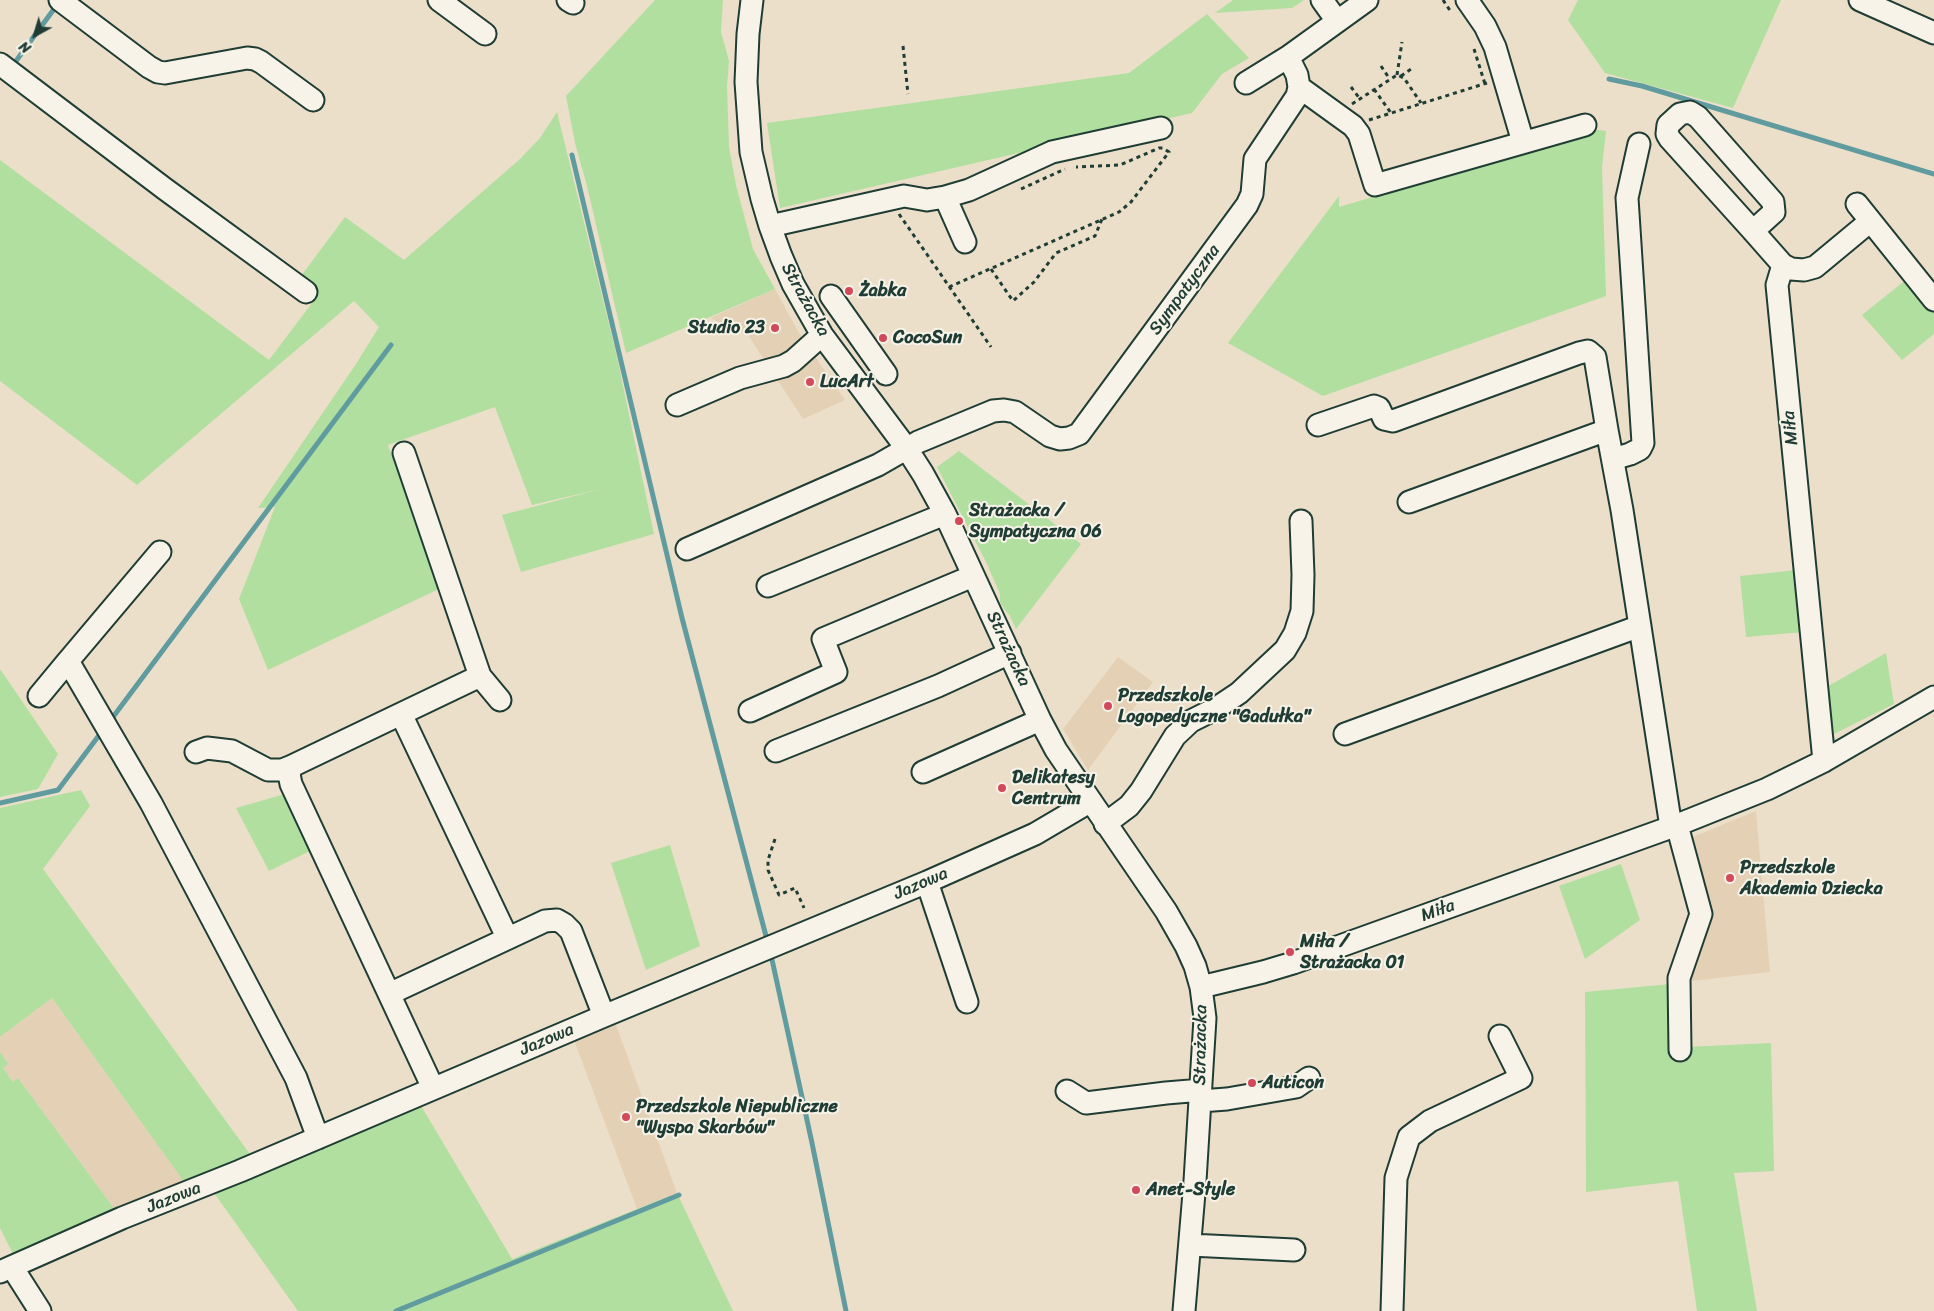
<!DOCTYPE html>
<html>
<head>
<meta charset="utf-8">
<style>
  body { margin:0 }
  #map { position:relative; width:1934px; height:1311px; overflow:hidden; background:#ecdfca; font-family:Sriracha,sans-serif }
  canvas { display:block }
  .north { position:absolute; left:10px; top:10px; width:50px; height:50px; -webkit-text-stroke:4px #f7f3e8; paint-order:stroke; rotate:219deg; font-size:14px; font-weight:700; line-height:20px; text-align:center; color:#1f3d34 }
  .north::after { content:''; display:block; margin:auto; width:18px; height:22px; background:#1f3d34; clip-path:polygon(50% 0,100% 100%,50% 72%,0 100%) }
</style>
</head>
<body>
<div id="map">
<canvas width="1934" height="1311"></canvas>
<div class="north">N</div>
</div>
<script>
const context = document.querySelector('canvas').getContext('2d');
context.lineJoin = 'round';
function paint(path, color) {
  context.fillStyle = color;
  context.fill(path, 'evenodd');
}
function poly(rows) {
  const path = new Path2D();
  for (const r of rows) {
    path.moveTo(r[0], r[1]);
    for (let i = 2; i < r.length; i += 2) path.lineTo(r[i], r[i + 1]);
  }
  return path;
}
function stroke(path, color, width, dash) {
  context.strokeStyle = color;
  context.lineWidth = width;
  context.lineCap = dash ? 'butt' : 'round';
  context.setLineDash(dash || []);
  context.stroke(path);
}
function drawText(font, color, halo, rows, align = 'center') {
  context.font = font + ' Sriracha,sans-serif';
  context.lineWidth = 4;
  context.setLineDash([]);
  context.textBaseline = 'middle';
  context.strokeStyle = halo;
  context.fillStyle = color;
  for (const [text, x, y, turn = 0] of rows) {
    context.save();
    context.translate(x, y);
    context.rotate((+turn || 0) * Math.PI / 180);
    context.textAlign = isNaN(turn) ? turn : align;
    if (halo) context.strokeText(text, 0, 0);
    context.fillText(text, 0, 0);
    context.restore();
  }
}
const built = poly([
  [775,289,799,333,845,400,803,419,748,335,710,318],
  [1118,657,1153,682,1088,770,1063,729],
  [1756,811,1770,972,1683,982,1709,915,1690,838],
  [52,998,187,1186,119,1215,18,1078,13,1082,3,1068,0,1052,0,1037],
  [615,1022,677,1193,637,1209,574,1040]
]);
const green = poly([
  [655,0,723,0,721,32,729,61,727,87,729,147,736,185,753,249,775,289,626,353,587,186,575,143,566,96],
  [1233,0,1304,0,1292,8,1215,13],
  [1578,0,1781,0,1733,108,1605,73,1568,20],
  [1207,14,1249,58,1222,74,1192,113,780,208,767,123,1129,73],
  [557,112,617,357,654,534,521,572,502,515,601,489,532,505,495,407,388,445,434,570,443,587,268,670,239,599,275,507,258,508,356,364,379,327,354,301,137,485,0,381,0,160,269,360,318,295,298,280,345,217,404,260,520,159,540,138],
  [1598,130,1606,131,1602,167,1606,296,1323,396,1228,343,1339,196,1339,207],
  [1908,278,1934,310,1934,334,1902,360,1862,315],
  [959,451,1081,544,1016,629,1010,616,1005,610,1000,602,1000,594,986,562,937,467],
  [1797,570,1804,632,1746,637,1740,576],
  [1886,653,1894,704,1828,737,1825,688],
  [0,669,58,754,38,789,0,797],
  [81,790,90,806,43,869,252,1157,187,1186,52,998,0,1037,0,808],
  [285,794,310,851,269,871,236,808],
  [670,845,700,946,646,970,611,863],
  [1621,864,1640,920,1585,959,1559,886],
  [1671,984,1686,1047,1771,1043,1774,1171,1734,1173,1757,1311,1697,1311,1678,1181,1586,1192,1585,992],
  [0,1052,8,1064,3,1068,13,1082,18,1078,119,1215,15,1258,0,1228],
  [420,1104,512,1259,677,1193,733,1311,298,1311,212,1190]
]);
const stream = poly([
  [16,61,54,9],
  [1609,79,1642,86,1934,174],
  [572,155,682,618,766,936],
  [110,721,391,345],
  [0,803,58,790,103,730],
  [771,955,812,1143,846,1311],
  [396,1311,679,1195]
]);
const path = poly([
  [1443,0,1451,12],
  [903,46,908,94],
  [1474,49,1485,84],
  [1381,66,1389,78],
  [1397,75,1402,42],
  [1401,76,1411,69],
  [1351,87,1360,99],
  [1374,89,1391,113],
  [1352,104,1397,75,1404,78,1421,103],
  [1369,120,1487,83],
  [1021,189,1065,169],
  [899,214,991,347],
  [991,269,1013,301,1034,282,1056,253,1095,236,1102,219],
  [949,287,1119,212,1131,202,1169,152,1163,148,1159,148,1120,165,1076,167],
  [775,839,768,860,768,870,779,895,795,888,804,908]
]);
const minor = poly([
  [60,0,149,67,158,72,165,73,247,58,255,59,261,62,313,100],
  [439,0,485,34],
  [568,0,573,3],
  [752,0,748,34,746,82,751,152,762,199,770,226,781,256,793,284,822,335,907,449,923,474,945,514,1040,720,1056,750,1166,911,1186,946,1195,966,1201,987,1205,1018,1195,1181,1184,1311],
  [1322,0,1337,21],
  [1467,0,1485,26,1495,47,1523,142],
  [1860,0,1934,33],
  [0,64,165,189,306,292],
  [1246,83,1288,57],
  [1299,87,1353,126,1359,134,1375,185,1585,125],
  [945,197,965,242],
  [1857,204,1934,300],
  [770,226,904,196,927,200,945,197,969,190,1052,152,1161,128],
  [1753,231,1774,212,1773,202,1698,117,1690,112,1680,114,1668,125,1667,134,1670,139,1753,231,1783,265,1777,285,1824,761],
  [1783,265,1791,269,1804,270,1815,267,1862,228],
  [831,296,886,374],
  [677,405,740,378,784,366,793,361,822,335],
  [1318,425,1374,406,1379,408,1384,419,1393,421,1579,353,1588,351,1595,357,1607,430],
  [404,453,480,676,500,700],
  [1613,459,1630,454,1640,449,1643,443,1627,198,1639,144],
  [1409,502,1607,430,1622,510,1671,827],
  [687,549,878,465,918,442,993,411,1004,410,1015,412,1050,436,1060,439,1069,438,1079,434,1247,205,1252,194,1255,159,1297,96,1299,87,1297,75,1288,57,1367,0],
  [160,552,68,661,151,803,296,1078,318,1138],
  [768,586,945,514],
  [39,696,68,661],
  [750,711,836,672,823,639,973,576],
  [401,714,507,937],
  [1345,734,1640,626],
  [776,751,938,686,1010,653],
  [196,752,207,748,232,751,268,770,282,770,292,766],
  [923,772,1040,720],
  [1105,824,1129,806,1141,791,1175,736,1191,721,1215,709,1239,693,1285,650,1295,633,1302,611,1303,575,1301,521],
  [1677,825,1701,914,1679,978,1680,1050],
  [927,882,967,1002],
  [1201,987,1263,972,1293,963,1677,825,1767,789,1824,761,1934,697],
  [389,994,545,921,557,920,564,924,571,931,604,1016],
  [433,1088,291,784,289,774,292,766,480,676],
  [1067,1091,1086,1103,1166,1093,1190,1091,1200,1093],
  [1200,1101,1227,1099,1296,1087,1309,1078],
  [1190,1245,1294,1250],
  [12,1267,40,1311],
  [0,1272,122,1218,240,1171,604,1016,927,882,1035,834,1091,801],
  [1392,1311,1396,1178,1409,1137,1430,1121,1521,1078,1500,1036]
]);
const markers = [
  [849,291,5,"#d1495b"],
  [775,328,5,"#d1495b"],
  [883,338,5,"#d1495b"],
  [810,382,5,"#d1495b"],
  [959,521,5,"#d1495b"],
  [1108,706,5,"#d1495b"],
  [1002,788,5,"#d1495b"],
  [1730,878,5,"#d1495b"],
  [1290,952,5,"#d1495b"],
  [1252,1083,5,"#d1495b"],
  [626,1117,5,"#d1495b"],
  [1136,1190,5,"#d1495b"]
];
const streetNames = [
  ["Sympatyczna",1185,290,-54],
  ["Strażacka",805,300,61],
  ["Miła",1791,428,-96],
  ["Strażacka",1008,649,65],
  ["Jazowa",921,884,-23],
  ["Miła",1438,911,-20],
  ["Jazowa",547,1040,-23],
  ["Strażacka",1201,1045,-89],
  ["Jazowa",174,1198,-22]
];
const poiNames = [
  ["Żabka",859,291],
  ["Studio 23",765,328,"right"],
  ["CocoSun",893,338],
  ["LucArt",820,382],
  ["Strażacka /",969,511],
  ["Sympatyczna 06",969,532],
  ["Przedszkole",1118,696],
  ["Logopedyczne \"Gadułka\"",1118,717],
  ["Delikatesy",1012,778],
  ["Centrum",1012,799],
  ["Przedszkole",1740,868],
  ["Akademia Dziecka",1740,889],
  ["Miła /",1300,942],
  ["Strażacka 01",1300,963],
  ["Auticon",1262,1083],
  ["Przedszkole Niepubliczne",636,1107],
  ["\"Wyspa Skarbów\"",636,1128],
  ["Anet-Style",1146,1190]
];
paint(built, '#e4d1b5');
paint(green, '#b0df9f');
stroke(stream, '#609c9f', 5);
stroke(minor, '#1f3d34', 25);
stroke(path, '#1f3d34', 3, [4, 4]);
stroke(minor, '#f7f3e8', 21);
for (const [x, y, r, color] of markers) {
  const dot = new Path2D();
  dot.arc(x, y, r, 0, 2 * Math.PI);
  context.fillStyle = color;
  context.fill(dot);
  stroke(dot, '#f7f3e8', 2);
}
drawText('18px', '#1f3d34', '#f7f3e8', streetNames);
drawText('bold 18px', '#1f3d34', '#f7f3e8', poiNames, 'left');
</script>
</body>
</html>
